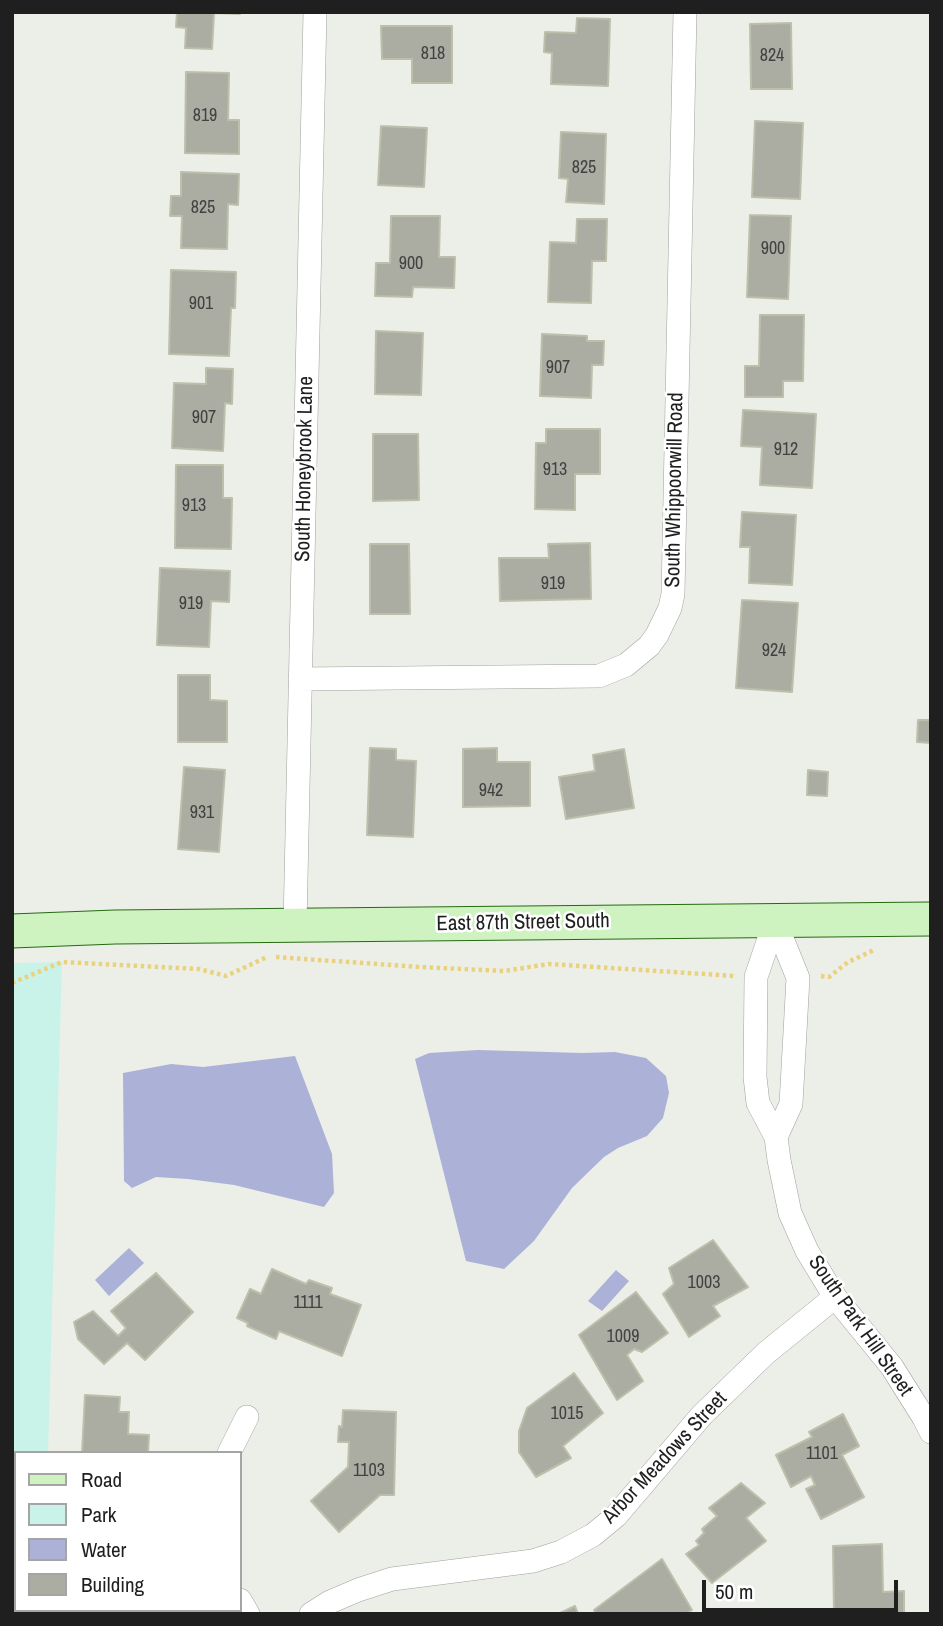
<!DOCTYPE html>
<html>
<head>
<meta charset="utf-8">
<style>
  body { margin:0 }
  #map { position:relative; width:943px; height:1626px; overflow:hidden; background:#ecefe7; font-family:"Archivo Narrow",sans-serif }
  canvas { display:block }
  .frame { position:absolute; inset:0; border:14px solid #1f1f1f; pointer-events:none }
  .legend { position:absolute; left:14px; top:1451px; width:228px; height:161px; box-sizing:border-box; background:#fff; border:2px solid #a5a5a5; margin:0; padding:9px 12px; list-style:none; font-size:21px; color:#1f1f1f }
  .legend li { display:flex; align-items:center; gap:14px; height:35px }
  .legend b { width:35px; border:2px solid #a5a5a5 }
  .scale { position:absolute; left:702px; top:1580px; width:196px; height:32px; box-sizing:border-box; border:4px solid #1f1f1f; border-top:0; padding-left:9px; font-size:21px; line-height:24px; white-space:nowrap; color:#1f1f1f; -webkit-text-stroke:5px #fff; paint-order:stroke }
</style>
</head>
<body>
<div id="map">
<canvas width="943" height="1626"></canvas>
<div class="frame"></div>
<ul class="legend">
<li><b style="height:9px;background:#cff2c1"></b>Road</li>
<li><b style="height:19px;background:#c9f3e9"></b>Park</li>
<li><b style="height:19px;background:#acb1d7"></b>Water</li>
<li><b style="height:19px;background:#abada3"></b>Building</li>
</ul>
<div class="scale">50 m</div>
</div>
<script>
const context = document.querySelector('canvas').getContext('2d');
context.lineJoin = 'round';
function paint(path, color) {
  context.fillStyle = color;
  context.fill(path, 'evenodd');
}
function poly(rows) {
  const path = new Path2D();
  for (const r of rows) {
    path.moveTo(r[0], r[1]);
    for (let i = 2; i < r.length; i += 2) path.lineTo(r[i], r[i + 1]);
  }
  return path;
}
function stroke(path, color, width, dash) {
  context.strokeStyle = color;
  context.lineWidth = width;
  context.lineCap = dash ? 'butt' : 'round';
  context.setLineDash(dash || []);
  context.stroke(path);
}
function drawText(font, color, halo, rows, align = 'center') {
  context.font = font + ' "Archivo Narrow",sans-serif';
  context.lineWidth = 5;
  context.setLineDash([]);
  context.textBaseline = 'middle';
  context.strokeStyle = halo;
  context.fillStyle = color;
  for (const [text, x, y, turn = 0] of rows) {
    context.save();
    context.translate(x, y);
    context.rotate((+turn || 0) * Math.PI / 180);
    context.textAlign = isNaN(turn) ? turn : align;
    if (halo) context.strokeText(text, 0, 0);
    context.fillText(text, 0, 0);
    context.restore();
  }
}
const park = poly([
  [62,962,48,1453,16,1453,16,1610,44,1610,44,1614,12,1614,12,963]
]);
const water = poly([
  [478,1050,583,1053,615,1052,646,1058,666,1076,669,1093,663,1118,647,1136,618,1148,604,1157,572,1188,534,1241,504,1269,466,1261,415,1059,429,1053],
  [295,1056,332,1154,334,1193,324,1207,234,1185,188,1179,156,1177,132,1188,124,1181,123,1073,171,1064,203,1067],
  [129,1248,144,1263,109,1296,95,1280],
  [616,1270,629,1281,602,1311,588,1301]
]);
const building = poly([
  [177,12,240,12,240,14,214,13,212,49,185,48,186,28,176,27,177,12],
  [577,18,610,19,608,86,551,84,552,53,544,52,545,32,576,33,577,18],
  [791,23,792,89,751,89,750,24,791,23],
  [381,26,452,26,452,83,412,83,412,59,382,59,381,26],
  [186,72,229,73,228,120,239,120,239,154,185,153,186,72],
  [755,121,803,123,800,199,752,197,755,121],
  [381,126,427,128,424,187,378,185,381,126],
  [561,132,606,134,604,204,566,202,568,179,559,178,561,132],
  [181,172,239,174,238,205,228,204,227,249,181,248,182,216,170,216,171,196,181,196,181,172],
  [750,215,791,216,788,299,747,297,750,215],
  [391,216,440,216,439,257,455,257,454,288,413,287,412,297,375,296,376,263,390,263,391,216],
  [577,219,607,219,606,261,592,261,591,303,548,302,550,242,576,243,577,219],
  [171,270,236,272,235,308,231,308,229,356,169,354,171,270],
  [760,315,804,315,803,381,783,381,783,397,745,397,745,366,759,366,760,315],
  [376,331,423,333,421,395,375,394,376,331],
  [542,334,587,336,587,341,604,341,603,365,592,365,591,398,540,396,542,334],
  [206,368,233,369,232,404,225,403,223,451,172,448,174,383,206,384,206,368],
  [743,410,816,414,812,488,760,485,762,447,741,446,743,410],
  [546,429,600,429,600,474,575,474,575,510,535,509,536,443,546,443,546,429],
  [373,434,418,434,419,500,373,501,373,434],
  [176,465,223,465,223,498,232,498,231,549,175,548,176,465],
  [742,512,796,515,792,585,749,583,750,547,740,547,742,512],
  [590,543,591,599,500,601,499,558,549,558,548,544,590,543],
  [370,544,409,544,410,614,370,614,370,544],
  [160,568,230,571,229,602,211,601,209,647,157,645,160,568],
  [742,600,798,603,792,692,736,688,742,600],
  [178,675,210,675,210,700,227,701,227,742,178,742,178,675],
  [918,720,931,720,931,743,917,742,918,720],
  [370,748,396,749,396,760,416,761,413,837,367,835,370,748],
  [497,748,497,762,530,762,530,806,463,807,463,749,497,748],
  [624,749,634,808,566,819,559,777,595,771,593,755,624,749],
  [184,767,225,770,219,852,178,849,184,767],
  [808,770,828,772,827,796,807,795,808,770],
  [713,1240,748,1287,713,1306,720,1316,689,1337,663,1294,674,1284,669,1268,713,1240],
  [272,1269,306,1284,309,1280,332,1288,330,1294,361,1305,342,1356,279,1331,276,1339,247,1326,248,1323,237,1318,250,1289,261,1294,272,1269],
  [156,1273,193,1312,145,1360,127,1343,104,1364,78,1339,74,1322,93,1311,118,1336,126,1328,111,1311,156,1273],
  [636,1292,668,1333,642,1352,634,1349,627,1355,643,1381,617,1400,579,1335,636,1292],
  [574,1373,603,1413,563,1446,571,1458,536,1477,519,1452,519,1431,527,1408,574,1373],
  [85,1395,120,1397,119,1412,129,1412,128,1434,149,1435,148,1453,82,1453,85,1395],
  [343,1410,396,1412,394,1495,380,1495,339,1532,311,1501,348,1467,349,1442,338,1442,339,1426,342,1427,343,1410],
  [843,1414,859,1446,842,1455,864,1497,821,1519,806,1489,815,1485,811,1476,791,1487,776,1455,812,1437,809,1432,843,1414],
  [741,1483,765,1503,746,1518,766,1541,712,1583,686,1554,699,1545,696,1541,704,1533,702,1529,717,1516,709,1508,741,1483],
  [882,1544,883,1592,904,1591,904,1614,834,1614,833,1546,882,1544],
  [662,1559,692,1610,685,1614,596,1614,594,1610,662,1559],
  [575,1606,578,1614,558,1614,575,1606],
  [84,1610,156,1610,157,1614,85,1614,84,1610]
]);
const path = poly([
  [276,957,420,967,504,971,549,964,735,976],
  [821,976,829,977,848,962,874,950],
  [12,983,62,962,199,969,226,976,267,957],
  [12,1580,16,1594],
  [20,1610,21,1614]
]);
const street = poly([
  [300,679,599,676,626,665,649,646,657,635,670,608,673,594,685,12],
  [775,921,756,977,755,1077,758,1103,776,1137,779,1160,790,1213,807,1251,835,1297,892,1367,924,1418,931,1432],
  [775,921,798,978,791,1104,776,1137],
  [295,925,315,12],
  [229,1453,247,1417],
  [240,1600,248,1614],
  [311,1614,330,1602,358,1590,392,1579,533,1561,561,1552,593,1535,616,1516,702,1415,766,1353,835,1297]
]);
const secondary = poly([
  [12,931,115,927,931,919]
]);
const numberNames = [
  ["818",433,54],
  ["824",772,56],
  ["819",205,116],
  ["825",584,168],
  ["825",203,208],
  ["900",773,249],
  ["900",411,264],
  ["901",201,304],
  ["907",558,368],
  ["907",204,418],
  ["912",786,450],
  ["913",555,470],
  ["913",194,506],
  ["919",553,584],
  ["919",191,604],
  ["924",774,651],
  ["942",491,791],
  ["931",202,813],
  ["1003",704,1283],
  ["1111",308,1303],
  ["1009",623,1337],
  ["1015",567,1414],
  ["1101",822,1454],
  ["1103",369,1471]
];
const streetNames = [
  ["South Honeybrook Lane",305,469,-89],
  ["South Whippoorwill Road",675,490,-89],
  ["East 87th Street South",523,923,-1],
  ["South Park Hill Street",860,1326,55],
  ["Arbor Meadows Street",665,1458,-47]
];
paint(park, '#c9f3e9');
paint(water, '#acb1d7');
paint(building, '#abada3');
stroke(building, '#bdbfab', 2);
stroke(street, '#a0a0a0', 24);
stroke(secondary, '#266b12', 35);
stroke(path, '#ead17d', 4.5, [3.5, 3.5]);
stroke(street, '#fff', 23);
stroke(secondary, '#cff2c1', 33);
drawText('18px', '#424240', null, numberNames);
drawText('21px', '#1f1f1f', '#fff', streetNames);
</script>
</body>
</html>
